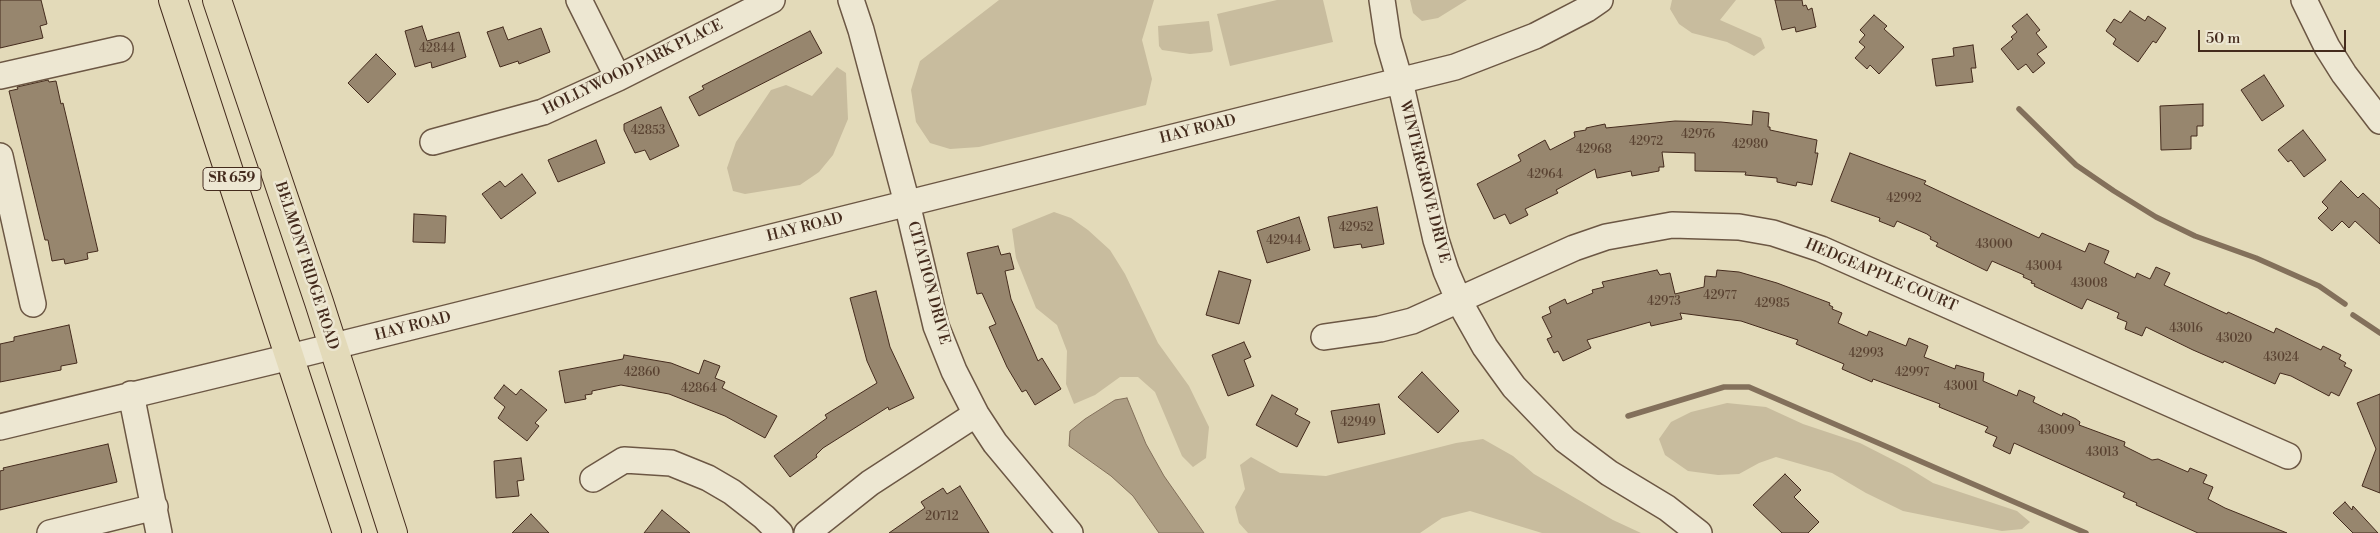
<!DOCTYPE html>
<html>
<head>
<meta charset="utf-8">
<style>
  body { margin:0 }
  #map { position:relative; width:2380px; height:533px; overflow:hidden; background:#e3dab9; font-family:"Libre Bodoni",serif }
  canvas { display:block }
  .scale { position:absolute; left:2198px; top:30px; width:148px; height:22px; box-sizing:border-box; border:2px solid #442b1d; border-top:0; padding-left:6px; font-size:15px; line-height:18px; white-space:nowrap; color:#442b1d; -webkit-text-stroke:4px #ede7d2; paint-order:stroke }
</style>
</head>
<body>
<div id="map">
<canvas width="2380" height="533"></canvas>
<div class="scale">50 m</div>
</div>
<script>
const context = document.querySelector('canvas').getContext('2d');
context.lineJoin = 'round';
function paint(path, color) {
  context.fillStyle = color;
  context.fill(path, 'evenodd');
}
function poly(rows) {
  const path = new Path2D();
  for (const r of rows) {
    path.moveTo(r[0], r[1]);
    for (let i = 2; i < r.length; i += 2) path.lineTo(r[i], r[i + 1]);
  }
  return path;
}
function stroke(path, color, width, dash) {
  context.strokeStyle = color;
  context.lineWidth = width;
  context.lineCap = dash ? 'butt' : 'round';
  context.setLineDash(dash || []);
  context.stroke(path);
}
function drawText(font, color, halo, rows, align = 'center') {
  context.font = font + ' "Libre Bodoni",serif';
  context.lineWidth = 5;
  context.setLineDash([]);
  context.textBaseline = 'middle';
  context.strokeStyle = halo;
  context.fillStyle = color;
  for (const [text, x, y, turn = 0] of rows) {
    context.save();
    context.translate(x, y);
    context.rotate((+turn || 0) * Math.PI / 180);
    context.textAlign = isNaN(turn) ? turn : align;
    if (halo) context.strokeText(text, 0, 0);
    context.fillText(text, 0, 0);
    context.restore();
  }
}
const green = poly([
  [999,0,1154,0,1142,40,1152,79,1146,105,979,147,950,149,930,143,916,122,911,90,920,61],
  [1277,0,1323,0,1333,42,1230,66,1217,14],
  [1410,0,1467,0,1438,18,1422,21,1413,13],
  [1672,0,1736,0,1720,20,1761,38,1765,48,1754,56,1727,42,1692,33,1679,24,1670,9],
  [1209,21,1213,50,1211,52,1190,54,1162,50,1159,46,1158,26],
  [837,67,846,73,848,119,833,155,819,172,800,185,745,194,733,191,727,168,736,142,771,90,786,85,812,96],
  [1054,212,1071,218,1088,230,1110,250,1125,274,1158,343,1189,386,1209,427,1206,458,1193,467,1182,456,1155,392,1138,377,1120,377,1095,395,1074,404,1066,384,1067,351,1057,325,1036,308,1016,258,1012,229],
  [1727,403,1766,407,1803,424,1860,443,1907,467,1933,483,2017,511,2030,522,2022,529,2002,531,1903,511,1866,493,1832,473,1776,457,1759,463,1739,474,1718,475,1688,471,1665,455,1659,439,1671,422,1691,412],
  [1483,439,1513,456,1534,474,1613,520,1641,533,1542,533,1470,511,1442,518,1420,533,1248,533,1239,523,1235,507,1245,489,1240,465,1251,457,1280,473,1326,476,1456,443]
]);
const water = poly([
  [1127,398,1146,444,1164,476,1204,533,1159,533,1133,496,1111,476,1069,446,1070,431,1085,419,1115,400,1127,398]
]);
const stream = poly([
  [2019,109,2076,165,2114,191,2156,217,2195,236,2256,258,2319,286,2345,304],
  [2353,315,2380,333],
  [1628,416,1724,387,1749,387,2086,533]
]);
const building = poly([
  [0,0,41,0,47,24,40,26,43,38,0,48,0,0],
  [1775,0,1802,0,1803,6,1806,5,1808,10,1812,8,1816,27,1796,32,1795,27,1782,30,1775,0],
  [2130,11,2145,21,2148,16,2166,28,2156,43,2153,41,2138,62,2113,44,2116,39,2106,31,2114,19,2121,23,2130,11],
  [2027,14,2040,30,2036,33,2047,47,2037,54,2045,63,2033,73,2026,64,2018,70,2001,49,2013,39,2011,37,2017,32,2012,26,2027,14],
  [1874,15,1887,26,1884,29,1904,47,1879,74,1870,65,1867,69,1855,58,1865,47,1859,42,1865,35,1860,30,1874,15],
  [422,26,427,41,459,32,466,57,432,68,431,62,415,67,405,31,422,26],
  [503,27,508,40,541,28,550,52,519,64,518,61,500,67,487,32,503,27],
  [810,31,822,53,699,116,689,97,704,89,702,86,810,31],
  [1973,45,1976,68,1971,68,1973,82,1936,86,1932,59,1954,56,1953,48,1973,45],
  [376,54,396,74,368,103,348,83,376,54],
  [2264,75,2284,106,2262,121,2241,90,2264,75],
  [48,80,49,82,56,81,61,104,63,103,98,251,87,253,88,259,65,264,64,259,52,261,48,240,45,240,9,91,18,89,17,87,48,80],
  [2203,104,2203,126,2197,126,2197,136,2191,136,2191,149,2161,150,2160,106,2203,104],
  [661,107,679,146,650,160,645,150,635,153,624,130,624,124,661,107],
  [1753,111,1769,113,1768,127,1770,127,1770,130,1817,140,1815,153,1818,153,1812,185,1797,182,1796,186,1777,182,1777,178,1745,175,1746,172,1695,171,1695,153,1662,152,1664,167,1659,167,1659,171,1632,176,1631,171,1597,178,1595,169,1556,190,1558,193,1525,209,1528,215,1510,224,1505,214,1494,219,1477,184,1521,161,1518,155,1545,140,1550,150,1575,137,1574,132,1586,130,1586,128,1605,124,1606,128,1675,121,1721,122,1752,125,1753,111],
  [2303,130,2326,160,2304,177,2291,160,2288,162,2278,150,2303,130],
  [596,140,605,163,558,182,548,160,596,140],
  [1850,153,1926,181,1924,184,2039,238,2042,233,2085,252,2089,243,2109,251,2104,263,2135,278,2137,273,2150,279,2156,267,2170,273,2164,285,2227,314,2228,312,2274,333,2276,328,2321,350,2323,346,2341,355,2339,359,2346,363,2344,366,2352,370,2339,396,2331,392,2329,396,2291,376,2280,373,2275,384,2224,361,2223,363,2193,350,2146,327,2142,336,2125,329,2127,322,2117,318,2119,313,2087,299,2082,309,2034,286,2035,284,2031,283,2032,281,2023,277,2024,275,1992,261,1987,271,1936,246,1938,243,1930,239,1931,237,1927,234,1897,221,1894,227,1879,221,1880,218,1831,201,1850,153],
  [522,174,536,193,501,219,482,194,500,181,505,187,522,174],
  [2341,181,2358,198,2363,193,2380,209,2380,244,2355,221,2349,228,2342,221,2332,231,2318,218,2328,208,2322,202,2341,181],
  [1377,207,1384,244,1362,248,1361,244,1334,248,1328,217,1377,207],
  [414,214,446,216,445,243,413,242,414,214],
  [1299,217,1310,250,1267,263,1257,231,1299,217],
  [998,246,1001,255,1010,253,1014,269,1005,271,1011,299,1038,361,1042,358,1061,389,1035,405,1026,390,1022,392,1007,367,989,327,996,324,982,293,977,294,967,253,998,246],
  [1657,270,1660,275,1670,273,1675,294,1704,287,1705,276,1716,277,1717,270,1739,272,1777,283,1830,303,1829,305,1833,307,1832,309,1842,313,1838,323,1867,336,1869,331,1906,346,1909,338,1928,346,1924,357,1955,369,1956,365,1984,373,1983,381,2017,396,2019,390,2035,397,2033,402,2062,416,2063,413,2076,419,2080,422,2079,425,2125,442,2124,446,2152,460,2158,459,2188,472,2190,468,2207,475,2203,483,2213,487,2208,499,2225,508,2287,533,2198,533,2136,505,2137,503,2123,497,2125,493,2014,443,2010,454,1993,446,1997,437,1985,432,1988,427,1939,407,1940,404,1873,379,1872,382,1842,369,1844,364,1796,344,1798,340,1741,321,1680,313,1682,319,1651,326,1650,322,1587,340,1591,348,1563,361,1558,351,1554,353,1547,339,1552,337,1542,317,1551,313,1549,307,1565,299,1567,304,1593,293,1592,290,1604,287,1602,282,1657,270],
  [1219,271,1251,280,1239,324,1206,315,1219,271],
  [876,291,890,347,914,398,889,410,888,407,823,448,816,455,817,457,790,477,774,456,827,418,825,415,877,383,867,361,850,298,876,291],
  [69,325,77,363,61,366,61,370,0,382,0,344,14,341,14,337,69,325],
  [1244,342,1251,357,1244,360,1254,386,1228,396,1212,355,1244,342],
  [624,355,671,363,699,374,704,360,720,366,715,378,725,382,722,388,777,416,765,438,725,416,669,394,621,385,592,391,592,394,585,395,586,399,565,403,559,371,623,359,624,355],
  [1422,372,1459,411,1438,433,1398,397,1422,372],
  [504,385,516,395,521,389,547,410,535,423,539,426,527,441,498,418,505,407,494,398,504,385],
  [2380,394,2380,493,2362,486,2376,449,2357,403,2380,394],
  [1272,395,1298,409,1295,414,1310,422,1297,447,1256,425,1272,395],
  [1379,404,1385,434,1338,443,1331,411,1379,404],
  [108,444,117,482,0,510,0,471,4,470,3,468,108,444],
  [521,458,524,480,517,481,519,496,496,498,494,461,521,458],
  [1785,474,1801,490,1794,497,1819,522,1808,533,1782,533,1753,505,1785,474],
  [960,486,989,533,889,533,925,508,921,502,943,488,947,494,960,486],
  [2345,502,2352,510,2353,506,2378,533,2353,533,2333,513,2345,502],
  [662,510,690,533,644,533,662,510],
  [531,514,549,533,512,533,531,514]
]);
const minor = poly([
  [579,0,618,78],
  [851,0,861,30,907,203,936,326,954,371,976,414,995,443,1070,533],
  [1382,0,1388,40,1400,81,1436,240,1446,271,1459,301,1485,347,1514,387,1565,440,1609,473,1667,508,1699,533],
  [2304,0,2327,47,2344,74,2380,121],
  [0,76,120,49],
  [433,142,543,112,618,78,772,0],
  [0,156,33,304],
  [1324,337,1380,329,1412,321,1574,248,1606,237,1672,225,1739,227,1773,233,1821,249,2288,456],
  [131,394,159,533],
  [0,427,290,357,1455,67,1535,36,1587,9,1600,0],
  [593,479,624,460,671,463,708,478,732,492,764,517,780,533],
  [50,533,155,507],
  [807,533,870,483,976,414]
]);
const major = poly([
  [173,0,347,533],
  [217,0,319,302,393,533]
]);
const numberNames = [
  ["42844",437,49],
  ["42853",648,131],
  ["42976",1698,135],
  ["42972",1646,142],
  ["42980",1750,145],
  ["42968",1594,150],
  ["42964",1545,175],
  ["42992",1904,199],
  ["42952",1356,228],
  ["42944",1284,241],
  ["43000",1994,245],
  ["43004",2044,267],
  ["43008",2089,284],
  ["42977",1720,296],
  ["42973",1664,302],
  ["42985",1772,304],
  ["43016",2186,329],
  ["43020",2234,339],
  ["42993",1866,354],
  ["43024",2281,358],
  ["42860",642,373],
  ["42997",1912,373],
  ["43001",1961,387],
  ["42864",699,389],
  ["42949",1358,423],
  ["43009",2056,431],
  ["43013",2102,453],
  ["20712",942,517]
];
const shields = [
  [232,179,58]
];
const shieldNames = [
  ["SR 659",232,179]
];
const streetNames = [
  ["HOLLYWOOD PARK PLACE",633,68,-26],
  ["HAY ROAD",1198,130,-14],
  ["WINTERGROVE DRIVE",1424,182,76],
  ["HAY ROAD",805,228,-14],
  ["BELMONT RIDGE ROAD",306,266,72],
  ["HEDGEAPPLE COURT",1881,276,23],
  ["CITATION DRIVE",928,283,75],
  ["HAY ROAD",413,327,-14]
];
paint(green, '#c8bc9e');
paint(water, '#ad9e84');
stroke(water, '#83705b', 1);
stroke(stream, '#83705b', 5.5);
paint(building, '#97866e');
stroke(building, '#442b1d', 1);
stroke(minor, '#6c5744', 28);
stroke(major, '#442b1d', 30);
stroke(minor, '#ede7d2', 25);
stroke(major, '#e3dab9', 28);
drawText('12px', '#594231', null, numberNames);
for (const [x, y, w] of shields) {
  const box = new Path2D();
  box.roundRect(x - w / 2, y - 11.5, w, 23, 4);
  context.fillStyle = '#ede7d2';
  context.fill(box);
  stroke(box, '#442b1d', 1);
}
drawText('bold 14px', '#442b1d', null, shieldNames);
drawText('15px', '#442b1d', '#ede7d2', streetNames);
</script>
</body>
</html>
